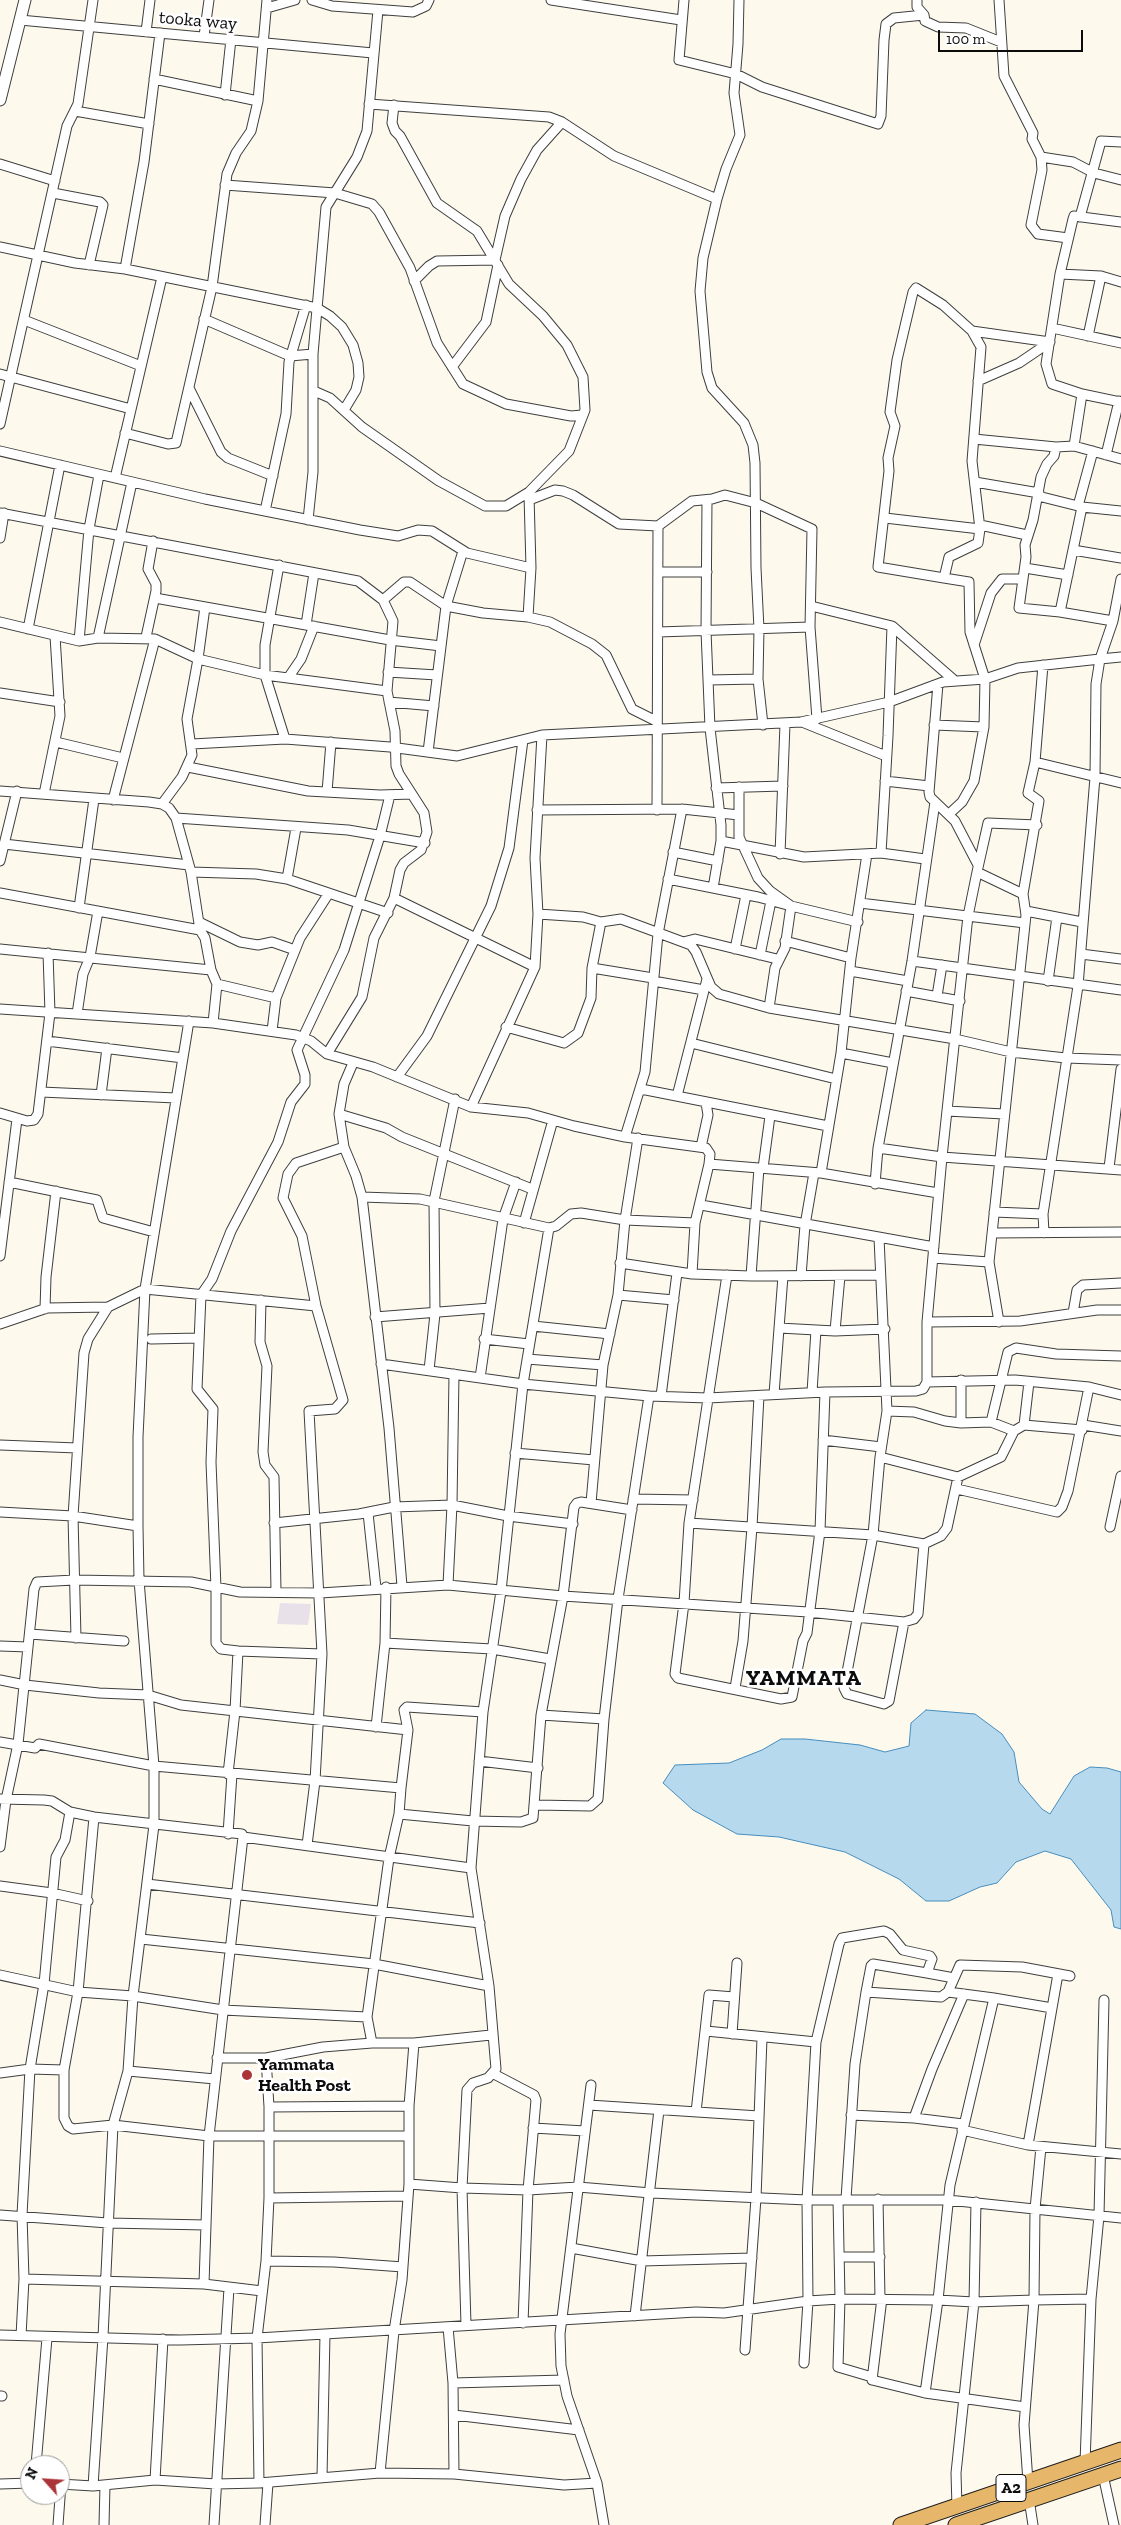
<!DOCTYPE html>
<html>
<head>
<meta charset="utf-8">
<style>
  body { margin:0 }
  #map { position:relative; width:1121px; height:2525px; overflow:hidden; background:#fdfaed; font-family:"Zilla Slab",serif }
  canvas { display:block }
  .north { position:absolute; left:20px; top:2455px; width:50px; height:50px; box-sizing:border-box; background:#fff; border:1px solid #9e9e9e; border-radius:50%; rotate:296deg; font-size:14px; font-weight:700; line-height:20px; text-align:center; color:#0c0c0c }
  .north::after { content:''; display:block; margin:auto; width:18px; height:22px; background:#ab3439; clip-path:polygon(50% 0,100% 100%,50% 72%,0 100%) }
  .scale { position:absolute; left:938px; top:30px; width:145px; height:22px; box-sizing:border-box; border:2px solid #0c0c0c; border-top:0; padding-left:6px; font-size:15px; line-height:18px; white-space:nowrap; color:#0c0c0c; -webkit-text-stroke:4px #fff; paint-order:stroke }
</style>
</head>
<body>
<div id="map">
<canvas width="1121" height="2525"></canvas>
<div class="north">N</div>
<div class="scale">100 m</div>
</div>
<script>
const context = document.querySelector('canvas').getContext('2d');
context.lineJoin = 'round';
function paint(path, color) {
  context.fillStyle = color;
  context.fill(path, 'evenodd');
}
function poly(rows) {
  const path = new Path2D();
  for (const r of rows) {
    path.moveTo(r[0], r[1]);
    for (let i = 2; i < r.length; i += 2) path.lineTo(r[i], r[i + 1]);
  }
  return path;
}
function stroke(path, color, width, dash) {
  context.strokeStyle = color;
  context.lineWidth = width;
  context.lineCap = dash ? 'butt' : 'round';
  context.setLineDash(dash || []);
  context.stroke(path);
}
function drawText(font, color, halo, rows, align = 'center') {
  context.font = font + ' "Zilla Slab",serif';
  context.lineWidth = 5;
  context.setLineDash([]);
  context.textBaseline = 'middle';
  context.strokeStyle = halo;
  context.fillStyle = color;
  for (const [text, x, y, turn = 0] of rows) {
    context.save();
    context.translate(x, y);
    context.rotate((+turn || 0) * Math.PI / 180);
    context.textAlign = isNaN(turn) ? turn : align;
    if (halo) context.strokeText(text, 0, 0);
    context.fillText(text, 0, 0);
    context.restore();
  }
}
const industrial = poly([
  [280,1603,311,1604,308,1625,277,1624]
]);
const water = poly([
  [926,1710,975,1714,1002,1734,1014,1752,1019,1782,1042,1809,1050,1814,1074,1776,1090,1767,1107,1768,1121,1772,1121,1929,1114,1927,1111,1910,1071,1859,1045,1851,1016,1862,997,1883,980,1887,949,1901,926,1901,899,1879,845,1852,779,1837,737,1834,693,1810,663,1783,675,1765,729,1763,762,1750,781,1739,805,1739,860,1745,885,1752,909,1746,911,1723,926,1710]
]);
const minor = poly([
  [312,0,332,6,413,12,426,6,429,0],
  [551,0,681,20],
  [684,0,679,60,736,74,762,87,878,124,881,116,884,40,886,24,894,18,924,15],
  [739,0,738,44,734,93,740,135,726,169,717,199,703,258,700,291,707,372,712,388,744,423,753,445,755,463,756,568,759,629,758,679,763,725],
  [917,0,917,7,924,15,925,21,938,27,966,28,1001,42],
  [999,0,1004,76,1033,133,1032,139,1041,157,1042,170,1031,225,1038,234,1068,238],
  [267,8,295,0],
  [20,20,373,53],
  [146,32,150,0],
  [204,36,209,0],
  [154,79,258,101],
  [225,95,231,39],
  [369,104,549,117,562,122,614,156,717,199],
  [75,111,149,124],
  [1041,157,1073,162,1094,173,1121,180],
  [0,164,55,181],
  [225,185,335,193,372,204,379,212,410,268,437,343,463,384,506,404,571,416,582,415],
  [53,193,100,202,103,205,89,265],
  [1080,217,1101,141,1121,142],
  [1121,222,1074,216,1073,219,1060,274,1046,364,1052,384,1082,394,1121,402],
  [0,247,75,263,125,269,317,308,330,316,342,327,353,345,358,363,359,377,356,390,344,410],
  [125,269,144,162,160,33],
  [1060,274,1101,276,1121,282],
  [414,281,429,266,437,261,495,260,505,216,521,179,537,150,562,122],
  [204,319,290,356,313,354],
  [24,320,141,366],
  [1052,328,1121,343],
  [972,331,1050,342],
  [1088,336,1101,276],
  [452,367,486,322,498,265],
  [0,374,131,409],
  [978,381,1019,363,1050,342],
  [189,388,221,452,228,458,273,476],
  [314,391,330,398,362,427,439,481,485,506,506,506,529,492,569,451,585,410,583,377,567,345,543,316,509,284,477,231,437,203,400,136,395,131,392,123,394,105],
  [1082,394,1074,446,1056,447,1054,456,1047,464,1041,477,1033,520,1025,545,1026,557,1019,608,1060,612,1113,621],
  [0,424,67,126,78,104,93,0],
  [125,433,168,444,176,443,212,287,227,174,236,153,251,131,258,101,267,0],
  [974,439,1056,447],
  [1074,446,1121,459],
  [0,451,205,499,360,530,398,536,418,530,432,531,467,553,531,568],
  [1106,455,1119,401],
  [115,478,162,277],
  [975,482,1039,493],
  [1038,496,1082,507,1121,511],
  [529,500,555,490,563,491,573,495,619,524,658,526,692,501,712,499,725,495,756,503,812,529,810,627,817,719],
  [707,500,706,631,710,728,721,825,721,841,713,888],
  [1078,506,1093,451],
  [265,511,286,414,289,362,306,305],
  [0,513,358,581,383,600,393,621,387,691,395,731,396,766,399,774,424,813,427,832,421,850,404,863,400,870,394,898,374,938,362,997,327,1054],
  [885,518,980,529],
  [308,520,313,472,313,354,326,207,357,157,367,131,378,10],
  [980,525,1027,535],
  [0,538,4,513],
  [1073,550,1121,558],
  [279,565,265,645,265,675,285,739],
  [1025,568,1068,575],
  [658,572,707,572],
  [944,578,878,567,889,471,888,458,895,426,890,412,897,360,913,292,916,288,943,305,972,331,981,347,972,461,980,529,978,543,949,557,944,578,969,582,970,632,985,679,984,727,974,781,962,802,949,814],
  [1121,579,1113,621,1100,659,1121,657],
  [155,598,390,640,441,646],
  [383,600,404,582,410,582,446,606,483,613,528,617,550,622,592,644,606,655,632,709,656,721],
  [811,606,892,626,955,681],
  [205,607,198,659,265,675,387,691],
  [1060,612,1082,507],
  [528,617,531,568,529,495],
  [0,622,79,641,98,638,155,639,198,659,187,719,192,755,182,777,162,804],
  [306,625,314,573],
  [28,629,60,465],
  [658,632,810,627],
  [146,637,156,591,156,584,148,569,153,541],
  [98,638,132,482],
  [79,641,89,529,99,475],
  [974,645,991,593,1002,579,1023,579],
  [388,672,437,675],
  [288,678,301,659,314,626],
  [708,680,758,679],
  [938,684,929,792,930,797,955,821,978,865],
  [0,693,60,702],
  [389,702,434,706],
  [802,722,886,756],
  [934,725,984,727],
  [56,742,123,758],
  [192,744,285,739,390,747,457,756,542,735,801,722,889,702,943,682,985,679,1018,668,1100,659,1096,684,1095,777,1078,986,1043,1214,1044,1233],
  [428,752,446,606,463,551],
  [1035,762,1121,783],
  [188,767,308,791,380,795,412,794],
  [885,781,929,786],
  [739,787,739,837,758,878,770,891,791,906,858,922],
  [716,788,783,786],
  [0,791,149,802,162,804,169,808,176,818,191,872,200,930,205,938,211,970,217,984,213,1023],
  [327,792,331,742],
  [44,794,60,716,55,636],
  [113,800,155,639],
  [537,810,682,809,739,815],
  [657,810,658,526],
  [176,818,348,830,425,843],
  [721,841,804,857,881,853,925,859],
  [4,844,189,865],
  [673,852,718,861],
  [881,853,888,736,892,626],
  [780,854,785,724],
  [0,861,17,791],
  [191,872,256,874,287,879,388,913],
  [977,872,1023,894],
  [287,879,296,828],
  [668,879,758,897,791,906,785,948,775,968,769,1008],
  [0,893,200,930],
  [394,898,535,967],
  [860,903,1025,923],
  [79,908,94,799],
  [1026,911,1082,922],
  [538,914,583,917,601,922,621,919,683,942,691,945,696,952,711,987,719,994,769,1008,955,1039,1011,1052,1066,1058,1121,1060],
  [199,922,240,942,258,945,272,942,295,950],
  [785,941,851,958],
  [683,942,695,939,777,959],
  [0,949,211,970],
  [735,949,746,895],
  [1081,954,1121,959],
  [760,955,771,901],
  [912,961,1121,990],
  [592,968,653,978],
  [850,971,908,981],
  [653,981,704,990],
  [1048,981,1057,917],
  [217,984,276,998],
  [906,991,960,1001],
  [937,996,942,965],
  [0,1009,213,1023,296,1035,311,1041,327,1054,373,1067,471,1107,528,1113,574,1126,625,1137,706,1148,710,1154,709,1164,695,1223,692,1274],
  [77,1014,83,974,90,957,98,911],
  [506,1027,564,1043,578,1033,591,998,592,968,601,922],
  [272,1031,276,998,300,938,329,893],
  [47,1041,183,1058],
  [691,1043,836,1079],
  [841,1053,893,1063],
  [353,1063,344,1084,339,1114,344,1147,356,1176,362,1197,389,1428,402,1586],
  [397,1077,427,1036,491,906,509,848,523,740],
  [641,1089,828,1126],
  [41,1092,176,1098],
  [101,1095,107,1048],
  [677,1096,707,979],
  [471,1107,535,967,538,914,535,858,542,735],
  [947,1111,1004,1114],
  [0,1113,27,1121,34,1120,38,1114,50,1013,48,953],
  [339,1114,386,1128,402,1137,532,1189],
  [625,1137,645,1072,658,934,682,809],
  [701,1147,708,1115,706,1103],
  [878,1148,912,961,935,802],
  [709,1164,821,1173,938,1193],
  [763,1168,770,1116],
  [1109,1168,1121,1069],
  [821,1173,841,1053,851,958,867,854],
  [9,1182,97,1200,103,1218,154,1232],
  [875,1184,878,1148,942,1157,1121,1170],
  [362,1197,420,1199,549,1228,556,1226,571,1214,581,1213,625,1220,695,1223],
  [701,1205,934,1247],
  [994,1212,1043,1214],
  [524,1223,553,1120],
  [992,1233,1121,1232],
  [879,1238,887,1411,880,1457,873,1535,844,1688,847,1694,884,1704,889,1701,904,1622],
  [0,1256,17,1119],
  [933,1258,989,1262],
  [620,1263,692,1274,751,1276,879,1275],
  [727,1275,689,1523,684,1603,675,1674,678,1678,781,1699,792,1697,803,1641,807,1633,820,1531,825,1392],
  [751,1276,759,1168],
  [801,1276,805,1225,814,1173],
  [618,1295,674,1300],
  [261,1300,260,1342,267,1366,263,1452,265,1465,274,1477,276,1592],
  [45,1309,46,1277,56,1191],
  [1073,1313,1077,1290,1083,1285,1121,1283],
  [375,1317,490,1308],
  [927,1322,1020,1321,1097,1310,1121,1310],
  [999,1322,989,1262,1026,915,1023,894,1039,801,1028,793,1035,762,1043,665],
  [0,1324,47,1308,108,1307,145,1289,316,1306],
  [533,1326,610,1334],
  [779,1328,835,1331,885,1329],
  [835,1331,840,1276],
  [151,1339,199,1338],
  [484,1339,529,1344],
  [527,1359,603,1365],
  [381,1364,523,1384,649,1396,708,1398,825,1392,916,1391,923,1389,927,1382,927,1322,942,1157,968,916,977,872,988,823,1037,825],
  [429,1370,435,1314,434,1201,455,1099],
  [480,1378,503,1219,516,1182],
  [927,1382,1015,1380,1089,1387,1121,1395],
  [812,1392,816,1330],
  [774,1394,783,1276],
  [661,1396,677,1273],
  [887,1411,914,1412,945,1421,961,1423,991,1422,1014,1431,1024,1425,1082,1430],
  [991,1422,1008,1352,1016,1348,1056,1354,1121,1356],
  [961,1423,961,1380],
  [1024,1425,1029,1382],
  [1083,1425,1121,1431],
  [823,1440,881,1447],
  [0,1445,77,1448],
  [515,1453,594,1460],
  [880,1457,958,1477,1001,1457,1014,1431],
  [957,1489,1057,1512,1062,1507,1068,1491,1089,1387],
  [633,1499,693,1500],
  [591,1503,603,1365,618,1295,625,1220,638,1138],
  [0,1512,73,1516,138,1526],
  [368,1513,376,1588],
  [274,1523,359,1514,394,1507,452,1505,508,1516,573,1524],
  [689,1523,873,1535,924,1544,941,1536,947,1528,958,1477],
  [1110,1527,1121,1476],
  [448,1585,452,1505,454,1374],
  [30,1634,124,1641],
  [76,1638,73,1516,84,1353,88,1339,108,1307],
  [385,1643,492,1649,550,1659],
  [0,1646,28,1647],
  [238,1651,322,1654],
  [0,1680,25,1685,99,1693,148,1695,181,1705,408,1730],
  [735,1688,743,1641,752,1527,759,1396],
  [541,1715,604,1719],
  [376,1727,385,1643,386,1587],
  [0,1742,35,1748,39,1744,154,1766,401,1788,408,1730,404,1710,407,1707,483,1712],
  [479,1761,538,1768],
  [228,1774,235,1711,238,1651,221,1649,216,1643,216,1588,211,1462,213,1409,197,1389,201,1295,212,1279,231,1231,278,1142,291,1102,305,1084,305,1075,297,1050,344,950,380,836,390,795],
  [401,1788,399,1814,473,1821,521,1822,533,1818,541,1715,563,1596,574,1507,577,1503,581,1502,632,1510],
  [0,1799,44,1800,52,1801,70,1812,94,1817,242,1834,243,1837,471,1868,483,1712,501,1591,523,1384,549,1228],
  [536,1805,590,1806,598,1799,604,1719,618,1599,649,1396],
  [94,1817,78,1992,64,2070,64,2118,68,2126,73,2129,113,2125,209,2136,409,2136],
  [228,1834,232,1774],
  [307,1845,315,1781,322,1654,309,1411,335,1409,343,1400,316,1306,302,1236,283,1198,288,1174,296,1163,344,1147],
  [0,1847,6,1800,18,1744,34,1589,37,1582,74,1580,191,1582,240,1592,320,1593,448,1585,563,1596,808,1612,904,1622,914,1619,918,1614,924,1544],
  [147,1884,480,1923],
  [0,1886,52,1893,88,1901],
  [141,1939,374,1964,489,1986],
  [927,1973,873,1964,871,1966,866,1992,941,1997,948,1992],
  [0,1975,78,1992,133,1996,223,2010,367,2017],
  [994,1998,1052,2008],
  [706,2031,816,2042],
  [732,2034,737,1963],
  [372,2043,367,2017,389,1858,399,1814],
  [217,2058,266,2058,323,2047,372,2043,414,2043,491,2035],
  [128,2071,215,2079],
  [0,2073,30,2069,64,2070],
  [494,2074,534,2095,536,2100,528,2190,523,2323],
  [591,2085,560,2334,561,2366,567,2396,597,2483,604,2525],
  [589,2105,759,2116],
  [269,2107,409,2106],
  [696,2112,709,1995,734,1997],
  [851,2115,914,2118,963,2124],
  [914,2118,932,2069,964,1994],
  [533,2128,585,2131],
  [962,2130,1028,2145,1121,2154],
  [1028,2145,1058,1974],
  [1041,2147,1035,2209,1034,2300,1091,2299,1085,2463],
  [409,2184,462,2188,528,2190,578,2187,651,2193,807,2200,948,2200,1121,2218],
  [269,2198,408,2196],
  [846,2199,855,2064,866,1992],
  [878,2199,880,2298],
  [0,2215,108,2223,206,2225],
  [571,2248,642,2261,752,2258],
  [840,2257,880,2257],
  [266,2261,334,2262,403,2267],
  [24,2279,204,2284,262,2291],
  [204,2284,209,2136,243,1837],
  [1091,2299,1099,2216,1104,2000],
  [635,2316,659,2110],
  [466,2325,462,2188,467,2090,473,2083,488,2078,496,2069,489,1986,471,1868],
  [448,2327,453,2383,454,2474],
  [0,2335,181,2340,257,2338,696,2312,724,2313,808,2301,807,2200,816,2042,839,1944,842,1938,884,1931,890,1934,903,1950,930,1956,932,1959,927,1973,954,1978],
  [21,2336,24,2279,22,2215,30,2069,44,1984,56,1857,65,1840,70,1812],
  [745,2350,756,2198,762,2038],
  [804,2363,808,2301,840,2299,838,2200],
  [872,2380,882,2298],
  [453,2383,564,2380],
  [925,2393,872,2380,872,2377,838,2367,840,2299,938,2300,925,2393,1025,2407],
  [0,2396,2,2396],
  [454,2415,579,2430],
  [36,2465,47,2338],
  [380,2473,394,2331,402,2280,409,2184,409,2106,414,2043],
  [1103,2475,1114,2525],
  [322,2477,325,2334],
  [155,2480,163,2339],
  [1028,2482,1024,2425,1034,2300,974,2302,938,2300,950,2185,994,1998,948,1992,960,1965,1022,1967,1070,1976],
  [259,2483,257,2338,266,2261,269,2198,269,2107,266,2058],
  [0,2484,30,2483],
  [60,2484,93,2486,155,2480,216,2484,259,2483,380,2473,454,2474,564,2485,597,2483],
  [93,2486,103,2337,113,2125,128,2071,133,1996,154,1825,154,1766,139,1580,138,1526,138,1437,145,1289,189,1021],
  [1029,2499,1033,2525],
  [957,2507,956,2473,974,2302,976,2202],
  [58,2525,61,2484],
  [104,2525,105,2485],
  [214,2525,229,2288],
  [265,2525,268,2483]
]);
const tertiary = poly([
  [0,100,25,0]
]);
const trunk = poly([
  [901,2525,1121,2450],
  [956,2525,1121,2469]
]);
const markers = [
  [247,2075,6,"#ab3439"]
];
const shields = [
  [1011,2488,30]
];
const shieldNames = [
  ["A2",1011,2488]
];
const streetNames = [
  ["tooka way",198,21,5]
];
const poiNames = [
  ["Yammata",258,2065],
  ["Health Post",258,2086]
];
const districtNames = [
  ["YAMMATA",804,1679]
];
paint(industrial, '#e9e1ea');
paint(water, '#b7d9ee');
stroke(water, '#468dbd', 1);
stroke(minor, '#3f3f3f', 11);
stroke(tertiary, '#3f3f3f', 13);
stroke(trunk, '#1d1d1d', 17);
stroke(minor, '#fff', 9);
stroke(tertiary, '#fff', 11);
stroke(trunk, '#e6b66a', 15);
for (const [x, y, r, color] of markers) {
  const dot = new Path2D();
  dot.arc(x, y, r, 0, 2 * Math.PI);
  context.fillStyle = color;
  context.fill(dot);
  stroke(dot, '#fff', 2);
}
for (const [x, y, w] of shields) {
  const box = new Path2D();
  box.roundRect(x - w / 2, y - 13.5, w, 27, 4);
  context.fillStyle = '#fff';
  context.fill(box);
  stroke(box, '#0c0c0c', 1);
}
drawText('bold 16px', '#0c0c0c', null, shieldNames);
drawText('18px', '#0c0c0c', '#fff', streetNames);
drawText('bold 18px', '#0c0c0c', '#fff', poiNames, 'left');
context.letterSpacing = '1px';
drawText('bold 22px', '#0c0c0c', '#fff', districtNames);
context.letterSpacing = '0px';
</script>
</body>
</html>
